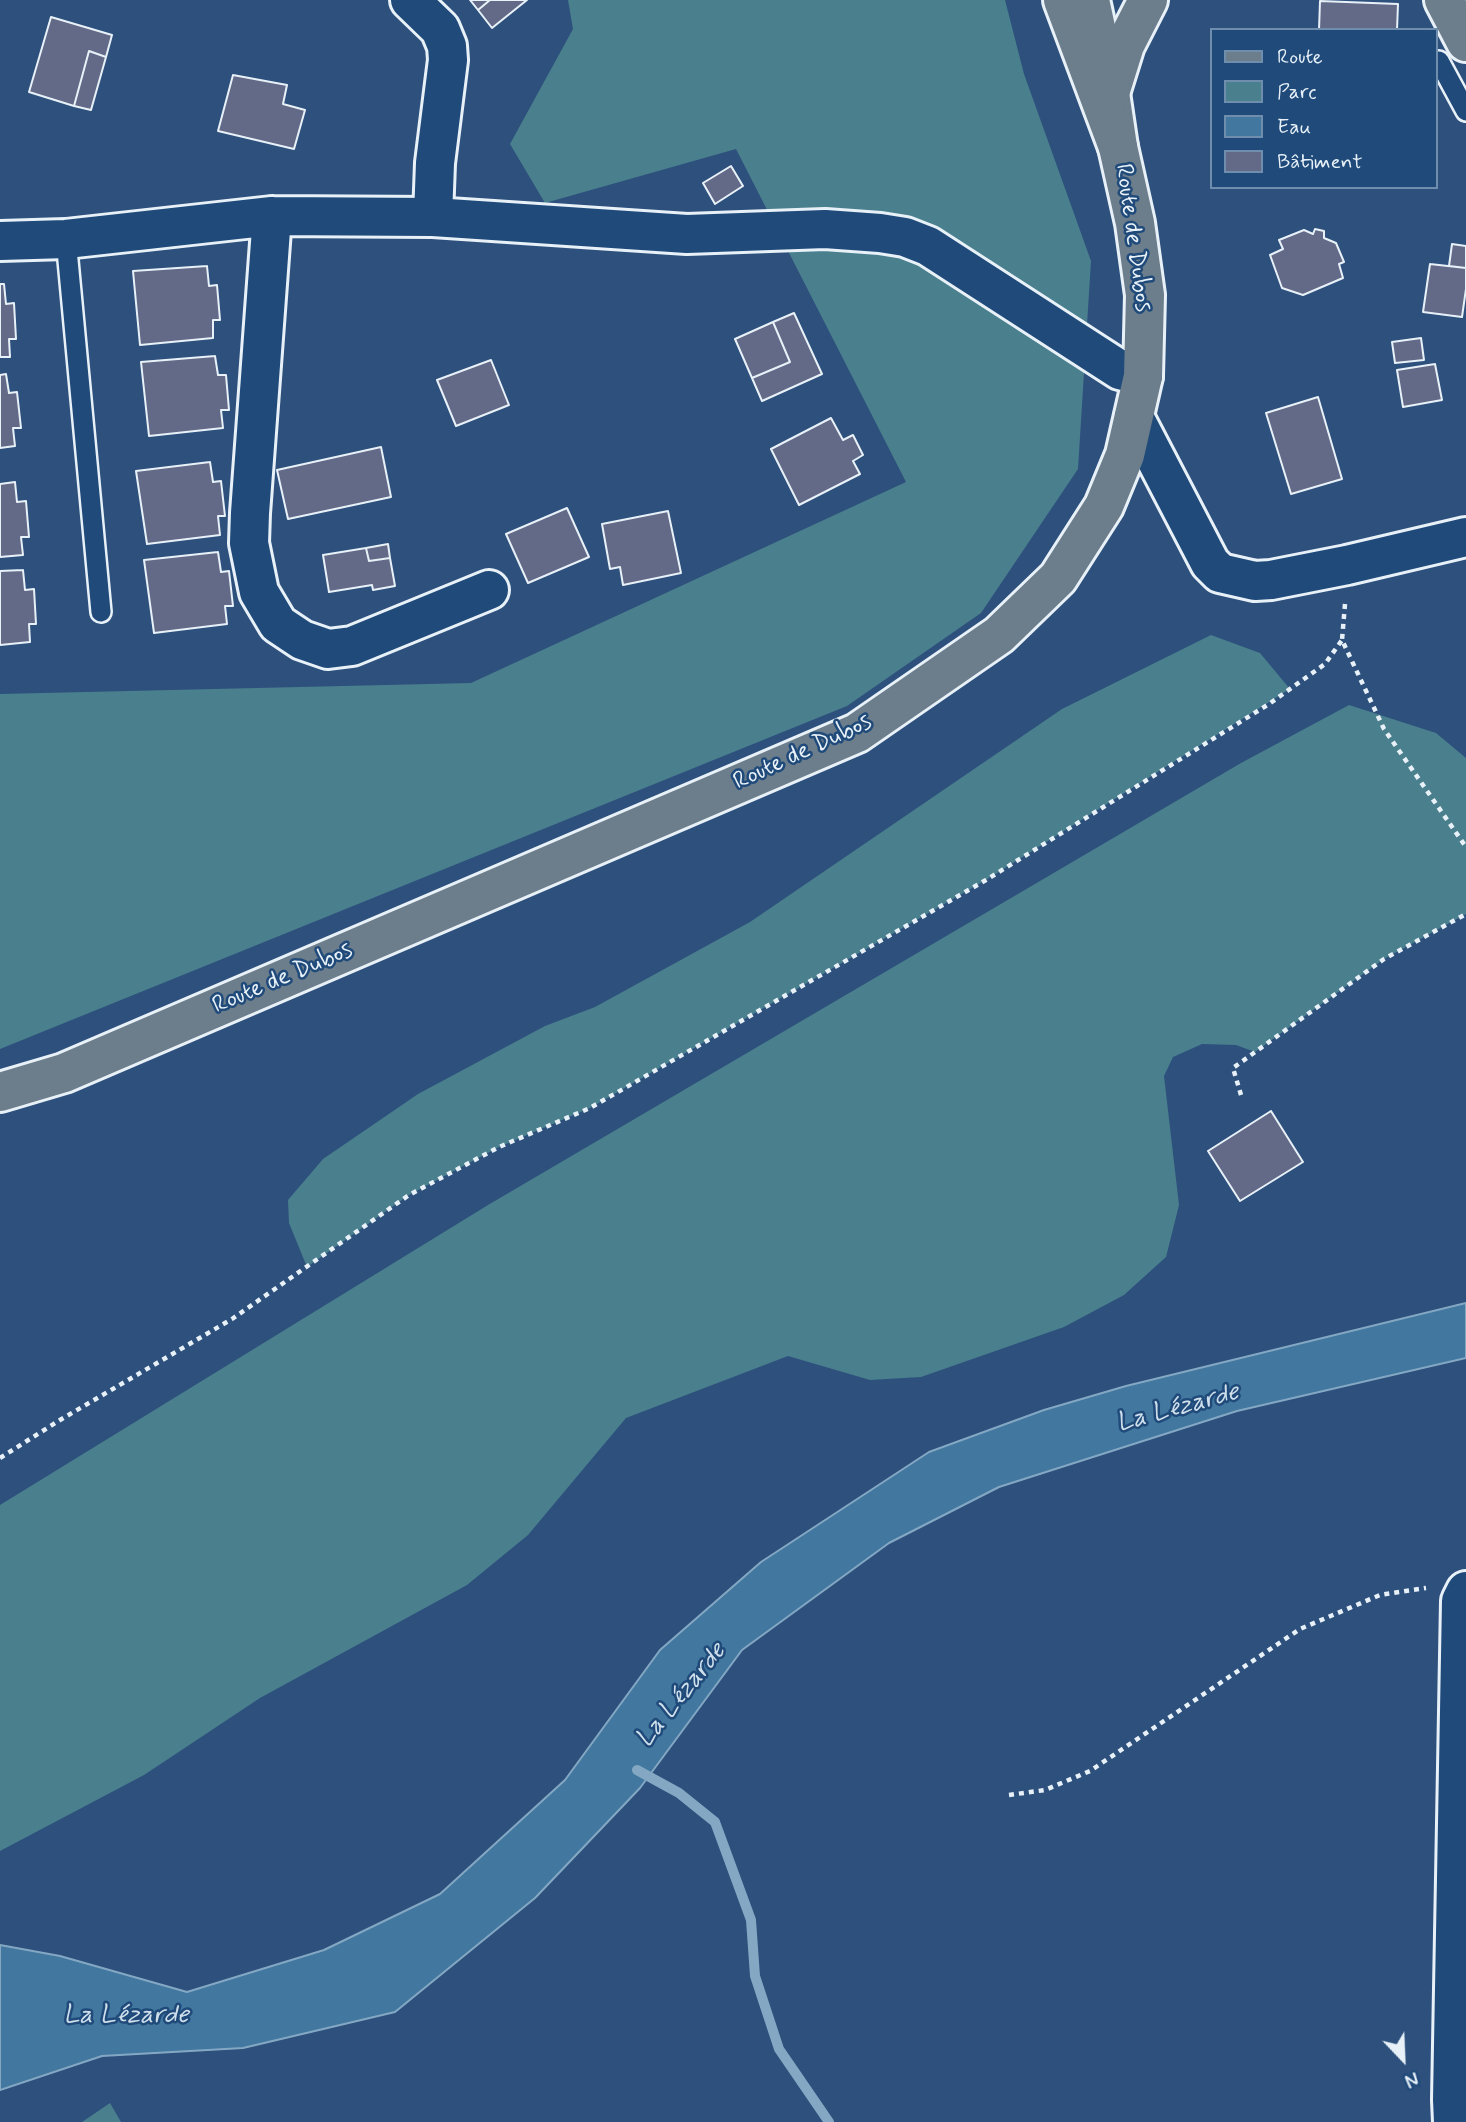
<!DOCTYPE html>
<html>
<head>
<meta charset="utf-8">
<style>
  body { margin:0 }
  #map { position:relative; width:1466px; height:2122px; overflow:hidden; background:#2d507d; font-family:Mynerve,sans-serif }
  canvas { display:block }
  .legend { position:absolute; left:1210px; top:28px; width:228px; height:161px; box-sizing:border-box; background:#1f4a7a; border:2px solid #6f8dac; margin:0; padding:9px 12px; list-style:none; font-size:21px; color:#e8f1f8 }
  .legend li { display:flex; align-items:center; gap:14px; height:35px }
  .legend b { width:35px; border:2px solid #6f8dac }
  .north { position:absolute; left:1368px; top:2024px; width:70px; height:70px; -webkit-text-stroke:5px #1f4a7a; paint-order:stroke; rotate:157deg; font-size:19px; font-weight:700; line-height:28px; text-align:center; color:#e8f1f8 }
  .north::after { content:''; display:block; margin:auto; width:24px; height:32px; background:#e8f1f8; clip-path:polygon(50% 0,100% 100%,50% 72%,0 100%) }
</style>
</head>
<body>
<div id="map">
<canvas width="1466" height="2122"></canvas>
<ul class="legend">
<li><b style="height:9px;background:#6c7d8b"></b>Route</li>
<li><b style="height:19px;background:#4a7f8d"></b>Parc</li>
<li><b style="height:19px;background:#42779f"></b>Eau</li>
<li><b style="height:19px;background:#636a88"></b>Bâtiment</li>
</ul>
<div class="north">N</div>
</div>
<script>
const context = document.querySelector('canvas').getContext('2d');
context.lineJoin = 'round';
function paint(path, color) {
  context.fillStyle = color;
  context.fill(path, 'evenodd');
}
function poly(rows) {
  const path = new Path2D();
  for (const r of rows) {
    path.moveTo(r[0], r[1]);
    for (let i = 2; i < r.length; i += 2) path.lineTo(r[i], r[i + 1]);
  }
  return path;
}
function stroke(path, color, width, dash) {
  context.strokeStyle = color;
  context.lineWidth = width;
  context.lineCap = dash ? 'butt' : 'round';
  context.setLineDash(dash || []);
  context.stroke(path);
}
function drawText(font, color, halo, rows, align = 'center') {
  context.font = font + ' Mynerve,sans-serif';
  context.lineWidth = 5;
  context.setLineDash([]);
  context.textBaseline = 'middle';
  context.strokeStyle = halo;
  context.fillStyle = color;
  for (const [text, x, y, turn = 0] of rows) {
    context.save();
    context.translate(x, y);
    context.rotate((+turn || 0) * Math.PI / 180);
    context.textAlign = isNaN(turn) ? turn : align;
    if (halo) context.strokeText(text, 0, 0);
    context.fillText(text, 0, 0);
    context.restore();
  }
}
const green = poly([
  [568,0,1005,0,1024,74,1091,261,1078,469,981,613,847,706,0,1049,0,694,471,683,906,482,736,149,545,203,510,144,573,29],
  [1211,635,1260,653,1290,689,986,880,590,1108,499,1147,409,1195,307,1267,289,1223,288,1200,323,1159,418,1094,545,1026,595,1007,750,922,1062,709],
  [1349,705,1436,733,1466,758,1466,914,1384,959,1255,1052,1236,1045,1202,1044,1173,1057,1164,1076,1179,1205,1166,1257,1124,1295,1064,1327,921,1377,870,1380,788,1356,626,1418,528,1535,467,1585,260,1698,144,1775,0,1851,0,1505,488,1205,1241,763],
  [110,2103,121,2122,82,2122]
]);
const water = poly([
  [1466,1303,1466,1358,1237,1411,999,1487,889,1543,742,1650,640,1788,535,1898,395,2012,243,2048,102,2056,0,2090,0,1945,60,1956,187,1992,324,1950,440,1894,565,1780,660,1650,761,1562,929,1452,1044,1410,1126,1386,1466,1303]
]);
const stream = poly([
  [637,1770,679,1793,715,1822,751,1920,755,1976,779,2049,829,2122]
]);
const building = poly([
  [470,0,490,0,478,10,470,0],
  [490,0,527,0,492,28,478,10,490,0],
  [1320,1,1398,4,1397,30,1319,30,1320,1],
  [51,17,112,35,106,57,89,51,74,106,29,92,51,17],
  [89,51,106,57,91,110,74,106,89,51],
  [233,75,287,85,283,104,305,110,294,149,218,131,233,75],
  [731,166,743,186,715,204,703,183,731,166],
  [1315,229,1324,231,1324,238,1336,243,1344,262,1339,264,1343,278,1303,295,1282,288,1270,255,1283,249,1279,240,1304,230,1313,234,1315,229],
  [1452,244,1466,246,1466,268,1449,266,1452,244],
  [1430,264,1466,268,1466,289,1462,317,1423,312,1430,264],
  [207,266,209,286,217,285,220,320,213,320,213,338,140,345,133,271,207,266],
  [0,284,4,284,6,304,14,303,16,339,9,339,10,357,0,357,0,284],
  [794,313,822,374,762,401,752,378,790,362,773,322,794,313],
  [773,322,790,362,752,378,735,339,773,322],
  [1421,338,1424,360,1395,363,1392,342,1421,338],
  [215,356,218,375,226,375,229,410,221,410,223,428,149,436,141,362,215,356],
  [491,360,509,405,456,426,437,380,491,360],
  [1435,364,1442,400,1403,407,1397,370,1435,364],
  [6,374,9,393,17,392,21,428,13,428,15,446,0,448,0,375,6,374],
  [1318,397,1342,479,1291,494,1266,413,1318,397],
  [831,418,843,440,853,435,863,455,853,461,860,474,799,505,771,449,831,418],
  [381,447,391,497,288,519,277,470,381,447],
  [210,462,213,482,221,481,225,516,218,516,220,535,147,544,136,471,210,462],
  [15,482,17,502,26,501,29,537,21,537,23,555,0,557,0,484,15,482],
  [567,508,589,557,528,583,506,534,567,508],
  [668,511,681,573,623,585,620,567,610,569,602,524,668,511],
  [388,544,390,558,369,561,366,548,388,544],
  [366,548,369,561,390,558,395,586,373,590,372,585,329,592,323,555,366,548],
  [218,552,221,572,229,571,233,606,225,606,227,624,154,633,144,560,218,552],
  [23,570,25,590,34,589,36,624,29,624,30,642,0,645,0,571,23,570],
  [1271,1111,1303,1162,1240,1201,1208,1151,1271,1111]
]);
const path = poly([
  [1345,604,1342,640,1384,729,1466,847],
  [1241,1095,1233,1068,1384,959,1466,914],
  [0,1458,60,1420,232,1319,409,1195,499,1147,590,1108,986,880,1269,704,1325,664,1342,640],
  [1009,1795,1045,1790,1090,1771,1300,1629,1380,1595,1426,1588]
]);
const lane = poly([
  [1439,61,1466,111],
  [66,239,101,612]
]);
const street = poly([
  [410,0,440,29,447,46,448,60,435,163,433,217],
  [272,216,250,513,249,543,259,592,278,624,302,640,328,649,352,646,489,590],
  [0,241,66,239,272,216,433,217,687,234,825,229,880,233,905,237,928,246,1120,370,1143,376],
  [1134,417,1210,563,1220,573,1255,581,1271,580,1347,565,1466,537],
  [1453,2122,1452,2100,1461,1601,1466,1591]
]);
const primary = poly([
  [0,1092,64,1073,857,733,999,635,1058,578,1104,506,1125,455,1143,376,1145,295,1135,223,1118,147,1110,93,1090,0]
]);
const highway = poly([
  [1063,0,1118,147],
  [1444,0,1466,42],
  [1110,93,1125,45,1148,0]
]);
const streetNames = [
  ["Route de Dubos",1132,238,82],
  ["Route de Dubos",803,753,-25],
  ["Route de Dubos",283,979,-23]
];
const waterNames = [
  ["La Lézarde",1178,1409,-15],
  ["La Lézarde",682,1696,-51],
  ["La Lézarde",126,2017]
];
paint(green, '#4a7f8d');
paint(water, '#42779f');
stroke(water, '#84a8c3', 2);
stroke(stream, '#84a8c3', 10);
paint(building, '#636a88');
stroke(building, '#e8f1f8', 2);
stroke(lane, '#e8f1f8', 24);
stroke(street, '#e8f1f8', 44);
stroke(primary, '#e8f1f8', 44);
stroke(highway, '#e8f1f8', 44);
stroke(path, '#e8f1f8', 4.5, [5, 5]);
stroke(lane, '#1f4a7a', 19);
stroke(street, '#1f4a7a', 38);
stroke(primary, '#6c7d8b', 38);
stroke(highway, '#6c7d8b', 38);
drawText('24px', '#e8f1f8', '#1f4a7a', streetNames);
drawText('italic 26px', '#cfdfeb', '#1f4a7a', waterNames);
</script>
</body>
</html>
